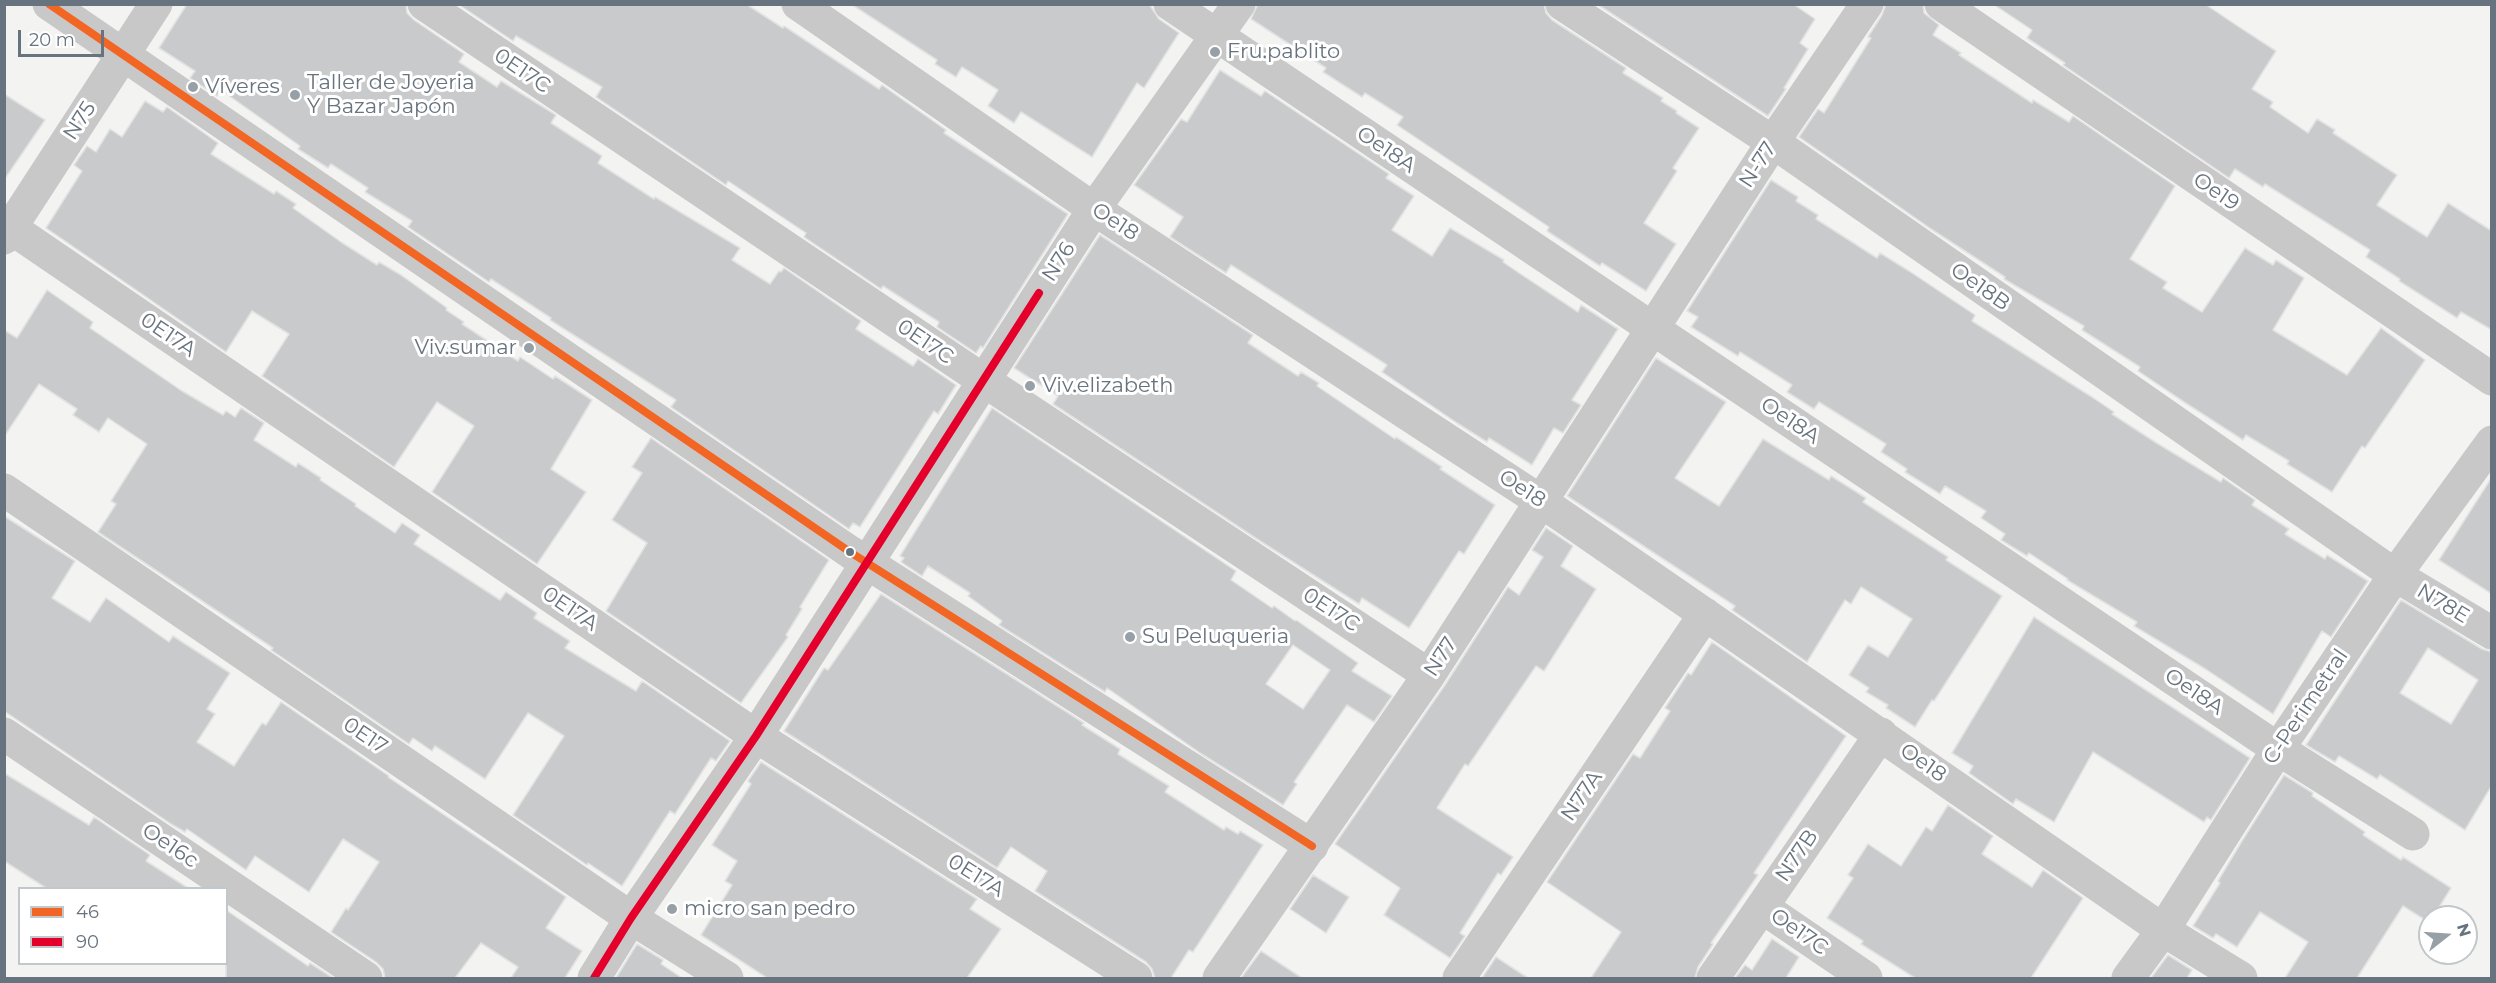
<!DOCTYPE html>
<html>
<head>
<meta charset="utf-8">
<style>
  body { margin:0 }
  #map { position:relative; width:2496px; height:983px; overflow:hidden; background:#f3f3f2; font-family:Montserrat,sans-serif }
  canvas { display:block }
  .frame { position:absolute; inset:0; border:6px solid #67737e; pointer-events:none }
  .legend { position:absolute; left:18px; top:887px; width:210px; height:78px; box-sizing:border-box; background:#fff; border:2px solid #c2c7cb; margin:0; padding:8px 10px; list-style:none; font-size:18px; color:#67737e }
  .legend li { display:flex; align-items:center; gap:12px; height:30px }
  .legend b { width:30px; border:2px solid #c2c7cb }
  .north { position:absolute; left:2418px; top:905px; width:60px; height:60px; box-sizing:border-box; background:#fff; border:2px solid #c2c7cb; border-radius:50%; rotate:73deg; font-size:16px; font-weight:700; line-height:24px; text-align:center; color:#67737e }
  .north::after { content:''; display:block; margin:auto; width:21px; height:27px; background:#98a0a7; clip-path:polygon(50% 0,100% 100%,50% 72%,0 100%) }
  .scale { position:absolute; left:18px; top:30px; width:86px; height:27px; box-sizing:border-box; border:3px solid #67737e; border-top:0; padding-left:8px; font-size:18px; line-height:21px; white-space:nowrap; color:#67737e; -webkit-text-stroke:4px #fff; paint-order:stroke }
</style>
</head>
<body>
<div id="map">
<canvas width="2496" height="983"></canvas>
<div class="frame"></div>
<ul class="legend">
<li><b style="height:8px;background:#f26522"></b>46</li>
<li><b style="height:8px;background:#e4002b"></b>90</li>
</ul>
<div class="north">N</div>
<div class="scale">20 m</div>
</div>
<script>
const context = document.querySelector('canvas').getContext('2d');
context.lineJoin = 'round';
function paint(path, color) {
  context.fillStyle = color;
  context.fill(path, 'evenodd');
}
function poly(rows) {
  const path = new Path2D();
  for (const r of rows) {
    path.moveTo(r[0], r[1]);
    for (let i = 2; i < r.length; i += 2) path.lineTo(r[i], r[i + 1]);
  }
  return path;
}
function stroke(path, color, width, dash) {
  context.strokeStyle = color;
  context.lineWidth = width;
  context.lineCap = dash ? 'butt' : 'round';
  context.setLineDash(dash || []);
  context.stroke(path);
}
function drawText(font, color, halo, rows, align = 'center') {
  context.font = font + ' Montserrat,sans-serif';
  context.lineWidth = 6;
  context.setLineDash([]);
  context.textBaseline = 'middle';
  context.strokeStyle = halo;
  context.fillStyle = color;
  for (const [text, x, y, turn = 0] of rows) {
    context.save();
    context.translate(x, y);
    context.rotate((+turn || 0) * Math.PI / 180);
    context.textAlign = isNaN(turn) ? turn : align;
    if (halo) context.strokeText(text, 0, 0);
    context.fillText(text, 0, 0);
    context.restore();
  }
}
const building = poly([
  [187,4,406,4,407,13,414,20,464,54,459,62,497,87,501,81,556,115,551,123,602,156,598,163,654,199,655,197,740,248,732,260,770,284,779,271,781,272,784,268,861,321,856,329,913,366,918,359,956,385,938,414,934,411,860,527,853,523,849,529,671,407,676,400,550,320,551,318,491,279,489,282,408,227,412,221,365,192,368,188,331,164,328,168,298,149,300,146,221,90,217,96,190,78,195,71,159,48,187,4],
  [458,4,746,4,783,28,784,26,879,89,882,85,946,130,944,133,1068,214,983,348,981,346,976,353,937,327,939,322,883,286,881,289,804,237,806,233,728,181,726,185,596,97,602,87,516,36,513,41,458,4],
  [851,4,1149,4,1159,19,1179,33,1144,88,1137,83,1092,157,1021,112,1014,123,988,106,998,90,962,67,956,77,935,64,937,60,851,4],
  [1258,4,1544,4,1546,13,1552,20,1626,68,1623,73,1663,98,1661,101,1677,111,1676,113,1699,128,1673,168,1677,171,1644,223,1676,244,1646,291,1602,263,1600,266,1547,231,1549,227,1397,125,1403,117,1365,93,1362,97,1323,72,1326,68,1251,19,1258,4],
  [1597,4,1793,4,1815,19,1800,43,1808,49,1784,88,1786,89,1768,116,1597,4],
  [1886,4,1923,4,1924,13,1939,25,1933,35,1961,53,1959,55,2032,103,2033,100,2069,122,2073,116,2175,186,2130,259,2167,282,2163,288,2202,312,2245,248,2273,265,2276,260,2304,278,2273,330,2347,375,2381,328,2425,360,2365,448,2362,446,2332,492,2287,464,2289,461,2246,435,2243,440,2184,402,2138,371,2140,367,2082,330,2084,326,2004,279,2005,277,1931,229,1799,137,1818,109,1824,113,1871,38,1868,37,1882,15,1886,4],
  [1993,4,2205,4,2236,25,2276,51,2252,89,2273,102,2270,107,2308,133,2317,119,2335,130,2333,133,2397,175,2377,205,2427,237,2448,203,2492,231,2492,330,2461,312,2457,318,2399,281,2400,279,2366,257,2370,250,2265,184,2263,187,2235,169,2229,178,2063,65,2065,63,2027,38,2032,30,1993,4],
  [1220,70,1261,96,1265,91,1389,174,1386,178,1414,196,1392,230,1432,256,1450,228,1504,260,1503,262,1519,273,1578,312,1581,305,1618,329,1572,400,1581,405,1563,433,1554,428,1532,465,1489,438,1487,442,1457,423,1382,372,1387,365,1231,265,1226,273,1170,237,1183,217,1134,185,1181,119,1187,122,1220,70],
  [4,94,45,120,4,180,4,94],
  [145,101,163,112,167,107,197,128,218,143,211,154,274,194,276,191,296,204,293,208,341,242,377,265,379,262,401,275,447,308,446,310,464,322,462,324,518,361,520,357,553,379,555,376,592,400,551,469,586,492,537,564,432,492,474,426,437,402,394,467,262,376,289,334,252,311,226,352,46,228,82,171,74,165,87,146,96,152,110,129,122,137,145,101],
  [1771,180,1798,197,1796,201,1818,215,1816,219,1877,258,1880,253,1909,271,1975,315,1972,321,2095,399,2114,412,2112,414,2155,442,2221,482,2223,478,2255,500,2252,505,2289,529,2285,534,2325,559,2327,555,2368,581,2331,637,2322,631,2273,714,2207,670,2134,626,2137,622,2067,580,2068,579,2029,553,2027,556,2001,540,2005,534,1981,518,1986,511,1945,486,1940,494,1905,472,1907,469,1881,452,1886,444,1819,402,1814,409,1787,392,1792,385,1740,352,1738,356,1691,327,1698,317,1687,311,1771,180],
  [1100,235,1253,335,1248,343,1298,376,1301,372,1319,383,1317,386,1395,439,1396,437,1442,467,1440,469,1495,505,1464,554,1459,551,1409,628,1362,598,1359,604,1260,541,1053,404,1058,396,1014,368,1100,235],
  [47,290,93,322,90,328,182,391,223,415,226,411,235,417,241,408,264,423,254,440,296,467,298,463,321,478,320,480,356,504,355,506,395,533,402,523,420,535,414,544,500,600,506,592,537,613,534,618,570,641,565,648,636,691,642,681,730,741,716,761,711,758,675,814,670,811,622,886,588,863,587,865,513,815,564,736,528,713,485,779,435,746,432,751,413,738,409,744,271,650,273,648,98,532,116,504,111,501,147,444,108,418,99,432,73,415,77,409,39,384,4,437,4,330,17,338,47,290],
  [1656,358,1726,402,1675,478,1719,506,1763,439,1829,480,1831,476,1866,498,1863,502,1948,557,1946,560,2002,596,1934,701,1932,700,1915,727,1886,708,1888,705,1866,692,1869,688,1849,675,1868,645,1888,657,1912,619,1861,587,1851,604,1845,600,1807,662,1732,610,1735,606,1567,496,1656,358],
  [992,408,1236,571,1231,580,1272,608,1274,606,1295,621,1296,620,1358,663,1352,671,1392,696,1374,722,1347,705,1294,782,1297,784,1283,805,1200,753,1107,688,1105,692,999,625,1002,621,968,596,970,593,928,566,922,576,901,562,904,558,900,556,992,408],
  [1293,645,1330,670,1303,709,1266,684,1293,645],
  [651,438,829,560,800,607,802,609,786,635,788,637,741,703,606,611,647,543,612,520,642,473,632,467,651,438],
  [2492,477,2492,594,2439,560,2492,477],
  [4,516,75,561,52,598,90,622,106,598,169,642,173,636,230,673,207,709,215,714,197,742,234,766,262,723,266,725,281,702,389,776,388,777,566,897,546,928,582,951,565,978,511,978,518,967,481,943,455,978,385,978,383,969,376,962,331,932,346,908,348,910,379,862,343,839,309,892,255,856,246,870,187,829,185,832,171,824,4,711,4,516],
  [1546,528,1573,546,1561,566,1596,589,1544,671,1536,666,1468,766,1465,764,1437,808,1513,857,1501,875,1498,873,1460,933,1465,936,1450,958,1384,915,1400,888,1335,844,1445,685,1508,587,1519,595,1543,557,1532,550,1546,528],
  [881,594,1084,723,1082,725,1120,749,1118,754,1169,786,1165,792,1224,830,1226,827,1238,834,1240,831,1263,845,1193,952,1189,950,1171,978,1155,978,1152,969,1146,962,1035,891,1047,871,1011,847,997,868,784,731,824,668,828,670,881,594],
  [2401,600,2482,649,2492,652,2492,785,2465,830,2380,775,2377,779,2339,756,2335,762,2306,745,2401,600],
  [2428,648,2478,680,2451,724,2400,693,2428,648],
  [2034,617,2250,758,2211,820,2207,817,2204,822,2093,752,2054,822,2016,799,2013,804,1969,773,1973,766,1952,753,2034,617],
  [1712,642,1846,736,1754,873,1758,875,1711,943,1713,944,1698,967,1695,978,1591,978,1621,932,1547,882,1633,754,1640,758,1670,711,1665,708,1688,673,1691,675,1712,642],
  [761,762,977,899,970,909,1001,929,967,978,767,978,701,935,732,885,725,881,737,861,712,845,751,784,748,781,761,762],
  [4,773,89,825,94,817,150,855,146,861,188,888,46,888,4,861,4,773],
  [2284,775,2313,793,2312,796,2365,832,2363,835,2401,860,2403,857,2451,888,2433,917,2430,917,2430,923,2403,906,2357,978,2285,978,2308,942,2260,912,2237,947,2216,934,2213,938,2193,926,2220,883,2218,881,2242,841,2284,775],
  [1948,805,1993,836,1982,854,2032,887,2043,870,2083,898,2031,978,1915,978,1861,944,1863,941,1827,918,1853,878,1848,875,1868,844,1901,866,1926,827,1932,831,1948,805],
  [1313,875,1349,897,1326,933,1290,909,1313,875],
  [226,910,308,966,310,963,333,978,226,978,226,910],
  [1772,939,1799,957,1786,978,1735,978,1745,965,1752,970,1772,939],
  [637,944,663,960,661,964,682,978,616,978,637,944],
  [1261,951,1302,978,1241,978,1261,951],
  [2168,955,2192,970,2187,978,2151,978,2168,955],
  [1496,957,1528,978,1482,978,1496,957]
]);
const minor = poly([
  [49,4,850,552,1312,846],
  [424,4,983,380,1429,675],
  [798,4,1094,209,1542,502,2163,930,2241,978],
  [1170,4,2278,749,2413,834],
  [1562,4,1773,142,2395,575,2492,633],
  [1941,4,2492,379],
  [11,228,756,736,1136,978],
  [4,238,156,4],
  [4,490,631,918,727,978],
  [4,734,366,978],
  [1762,907,1866,978],
  [594,978,631,918,756,736,1094,209,1239,4],
  [1219,978,1429,675,1773,142,1867,4],
  [1459,978,1705,614],
  [1713,978,1881,734],
  [2128,978,2163,930,2278,749,2395,575,2492,442]
]);
const bus1 = poly([
  [49,4,850,552,1312,846]
]);
const bus2 = poly([
  [594,978,631,918,756,736,1039,293]
]);
const markers = [
  [1215,52,6,"#98a0a7"],
  [193,87,6,"#98a0a7"],
  [295,95,6,"#98a0a7"],
  [529,348,6,"#98a0a7"],
  [1030,386,6,"#98a0a7"],
  [850,552,5,"#67737e"],
  [1130,637,6,"#98a0a7"],
  [672,909,6,"#98a0a7"]
];
const poiNames = [
  ["Fru.pablito",1227,52],
  ["Taller de Joyeria",307,83],
  ["Y Bazar Japón",307,107],
  ["Víveres",205,87],
  ["Viv.sumar",517,348,"right"],
  ["Viv.elizabeth",1042,386],
  ["Su Peluqueria",1142,637],
  ["micro san pedro",684,909]
];
const streetNames = [
  ["0E17C",522,71,34],
  ["N75",80,121,-57],
  ["Oe18A",1386,150,34],
  ["N-77",1758,165,-57],
  ["Oe19",2216,192,34],
  ["Oe18",1115,222,33],
  ["N76",1059,262,-57],
  ["Oe18B",1980,287,35],
  ["0E17A",168,335,34],
  ["0E17C",925,342,34],
  ["Oe18A",1790,421,34],
  ["Oe18",1522,489,33],
  ["N78E",2443,604,31],
  ["0E17A",570,609,34],
  ["0E17C",1331,610,33],
  ["N77",1441,657,-57],
  ["Oe18A",2194,692,34],
  ["C-Perimetral",2306,707,-56],
  ["0E17",365,736,34],
  ["Oe18",1923,763,35],
  ["N77A",1582,796,-56],
  ["Oe16c",170,846,34],
  ["N77B",1797,856,-56],
  ["0E17A",976,876,32],
  ["Oe17C",1799,932,35]
];
paint(building, '#c9cacb');
stroke(building, '#e2e2e2', 1.5);
stroke(minor, '#c8c8c9', 33);
stroke(bus1, '#f26522', 8);
stroke(bus2, '#e4002b', 8);
for (const [x, y, r, color] of markers) {
  const dot = new Path2D();
  dot.arc(x, y, r, 0, 2 * Math.PI);
  context.fillStyle = color;
  context.fill(dot);
  stroke(dot, '#fff', 2);
}
drawText('21px', '#67737e', '#fff', poiNames, 'left');
drawText('21px', '#67737e', '#fff', streetNames);
</script>
</body>
</html>
